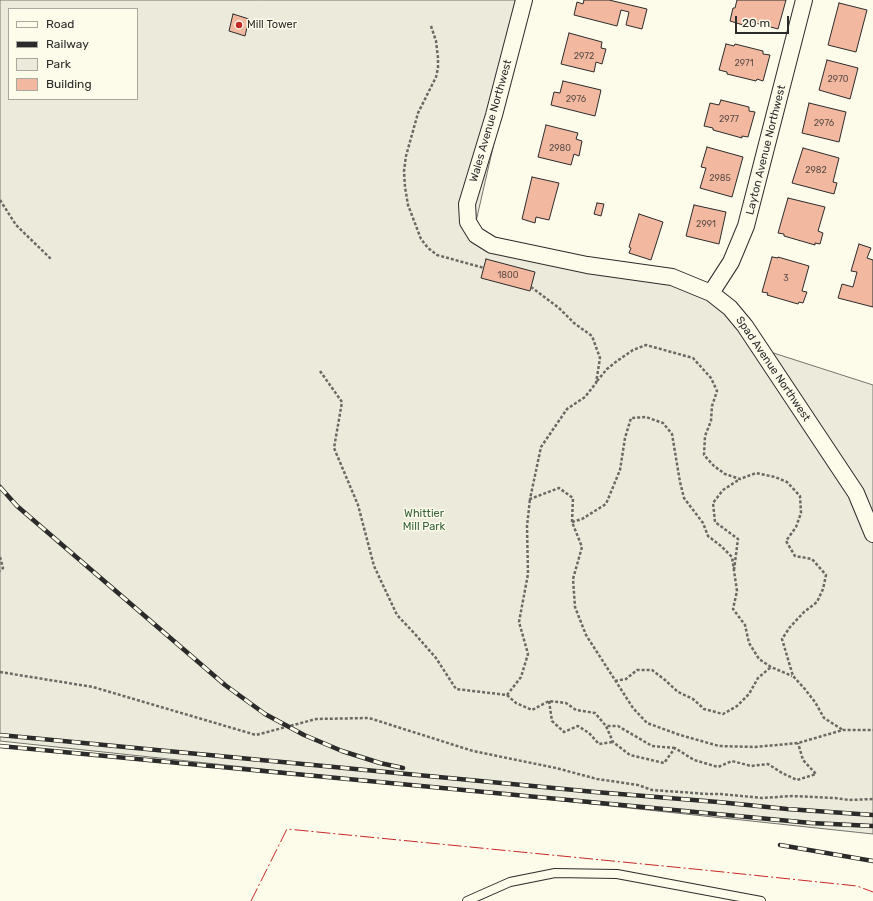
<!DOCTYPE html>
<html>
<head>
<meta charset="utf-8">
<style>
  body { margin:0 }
  #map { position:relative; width:873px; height:901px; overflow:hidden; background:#fdfbea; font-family:Rubik,sans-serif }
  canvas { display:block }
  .legend { position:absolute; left:8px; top:8px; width:130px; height:92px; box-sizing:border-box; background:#fdfbea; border:1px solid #a9a89e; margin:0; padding:5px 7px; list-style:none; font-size:12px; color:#2b2b2b }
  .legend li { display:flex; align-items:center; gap:8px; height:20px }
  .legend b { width:20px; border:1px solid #a9a89e }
  .scale { position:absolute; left:735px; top:16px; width:54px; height:18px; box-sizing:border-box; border:2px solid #2b2b2b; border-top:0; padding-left:5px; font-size:12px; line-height:14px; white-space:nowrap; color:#2b2b2b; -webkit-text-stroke:3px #fdfbea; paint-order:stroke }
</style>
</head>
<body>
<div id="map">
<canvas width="873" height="901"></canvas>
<ul class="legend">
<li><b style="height:5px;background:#fdfbea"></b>Road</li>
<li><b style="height:5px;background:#2b2b2b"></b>Railway</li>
<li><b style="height:11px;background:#ecebdb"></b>Park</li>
<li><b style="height:11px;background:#f2b8a0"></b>Building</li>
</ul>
<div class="scale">20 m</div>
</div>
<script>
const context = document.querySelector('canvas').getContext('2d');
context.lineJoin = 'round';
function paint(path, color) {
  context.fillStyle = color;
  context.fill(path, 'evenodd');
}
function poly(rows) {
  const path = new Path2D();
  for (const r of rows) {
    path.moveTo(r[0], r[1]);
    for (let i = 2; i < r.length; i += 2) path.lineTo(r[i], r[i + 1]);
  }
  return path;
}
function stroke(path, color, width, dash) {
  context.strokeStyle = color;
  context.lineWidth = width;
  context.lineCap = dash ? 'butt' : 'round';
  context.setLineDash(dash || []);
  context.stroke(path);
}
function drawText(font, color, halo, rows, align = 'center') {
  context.font = font + ' Rubik,sans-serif';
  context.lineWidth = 3;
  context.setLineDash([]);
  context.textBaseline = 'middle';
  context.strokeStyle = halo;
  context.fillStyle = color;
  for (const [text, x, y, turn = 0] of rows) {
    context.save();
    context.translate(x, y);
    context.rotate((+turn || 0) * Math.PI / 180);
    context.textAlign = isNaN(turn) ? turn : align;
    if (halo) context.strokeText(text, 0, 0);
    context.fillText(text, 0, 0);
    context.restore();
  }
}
const green = poly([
  [0,0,527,0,474,230,480,238,711,293,761,349,873,385,873,834,0,741,0,0],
  [9,9,137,9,137,99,9,99,9,9]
]);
const building = poly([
  [584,0,609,0,647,9,642,29,626,25,629,12,621,10,617,26,574,15,577,2,583,4,584,0],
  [737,0,786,0,778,29,744,20,743,25,730,21,733,8,735,8,737,0],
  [839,3,867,10,856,52,828,45,839,3],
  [233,14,249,19,245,36,229,31,233,14],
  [569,33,602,42,601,48,606,49,602,64,596,62,594,72,561,64,569,33],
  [726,44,734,46,735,44,763,51,763,54,770,55,763,81,757,79,756,81,727,74,727,72,719,70,726,44],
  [827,60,858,68,850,99,819,90,827,60],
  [563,81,601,90,595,116,551,105,554,92,560,93,563,81],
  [721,100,749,107,749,111,755,112,748,137,742,136,742,138,713,130,713,128,704,126,710,103,719,105,721,100],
  [809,103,846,112,839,142,802,133,809,103],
  [546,125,578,133,576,139,582,141,579,156,574,154,571,165,538,157,546,125],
  [707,147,743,157,732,197,700,188,706,168,701,167,707,147],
  [803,148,839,158,833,182,837,183,834,194,792,183,803,148],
  [532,177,559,183,549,220,536,217,535,223,522,219,532,177],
  [788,198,825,207,818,231,823,233,820,244,815,243,815,245,784,236,784,234,778,233,788,198],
  [597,203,604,204,601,216,594,214,597,203],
  [694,205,726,212,719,244,686,236,694,205],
  [639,214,663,222,651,260,629,253,631,248,629,247,639,214],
  [859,244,871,248,867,258,873,260,873,307,838,298,842,284,853,287,857,272,851,271,859,244],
  [772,257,778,258,778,257,809,266,802,291,807,292,803,303,799,302,798,304,767,295,768,293,762,292,772,257],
  [486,259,535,272,530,291,481,278,486,259]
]);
const path = poly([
  [431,26,436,41,438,58,438,68,436,77,418,113,406,156,404,171,405,187,408,205,421,239,428,248,437,255,484,268],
  [0,200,16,225,51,259],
  [531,287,559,308,574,323,592,336,600,358,596,383,585,397,567,409,541,447,530,499,559,488,573,498,572,522,582,547,573,579,575,607,586,635,633,708,647,723,680,735,719,746,755,747,798,743,843,730,873,730],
  [320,371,342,402,334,448,358,505,374,566,397,615,415,634,436,658,456,689,507,695,521,677,528,654,519,622,528,574,527,526,530,499],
  [597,381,607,369,617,361,633,350,646,345,693,358,711,378,717,391,712,406,711,421,705,436,704,455,714,466,725,474,740,479,756,473,775,477,787,482,800,496,801,513,796,527,786,541,795,556,812,559,826,575,823,589,817,602,804,612,790,627,782,639,793,676,804,688,815,702,824,718,843,730],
  [572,522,582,519,606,504,620,470,625,438,631,418,646,417,663,423,672,434,680,482,684,498,703,523,708,536,721,546,732,557,737,591,733,609,745,625,749,643,759,659,771,667,792,676],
  [0,557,3,568,0,571],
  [734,570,738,539,715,522,713,503,723,490,740,479],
  [0,672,93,687,256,735,316,719,369,718,473,751,556,768,597,779,638,785,652,790,708,794,721,794,762,798,792,796,835,798,849,800,873,799],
  [615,681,626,679,637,670,652,670,665,680,678,692,693,699,704,709,723,714,737,706,749,694,758,678,771,667],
  [507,695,516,703,532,710,549,701,566,703,576,710,595,713,606,726],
  [549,701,552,721,564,732,578,726,589,733,599,744,613,742],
  [675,748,652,746,618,726,606,726,613,742,630,755,664,763,675,748,694,760,718,767,732,761,751,766,768,764,782,773,797,780,816,774,803,760,798,743]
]);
const service = poly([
  [467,901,510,882,555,873,617,874,761,901]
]);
const minor = poly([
  [524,0,494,115,467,204,468,222,476,235,492,245,587,265,672,277,711,293,730,308,745,326,856,493,873,534],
  [711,293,731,262,746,226,804,0]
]);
const rail = poly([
  [0,487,17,506,225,685,265,714,304,735,342,751,380,763,403,768],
  [0,735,595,792,718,802,787,809,873,815],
  [0,746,811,823,873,826],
  [780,845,873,861]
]);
const power = poly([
  [251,901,287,829,704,870,857,886,873,892]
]);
const markers = [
  [239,25,4,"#c62828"]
];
const numberNames = [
  ["2972",584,56],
  ["2971",744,63],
  ["2970",838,79],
  ["2976",576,99],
  ["2977",729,119],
  ["2976",824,123],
  ["2980",560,148],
  ["2982",816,170],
  ["2985",720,178],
  ["2991",706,224],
  ["1800",508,275],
  ["3",786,278]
];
const poiNames = [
  ["Mill Tower",247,25]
];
const streetNames = [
  ["Wales Avenue Northwest",491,121,-74],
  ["Layton Avenue Northwest",766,150,-76],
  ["Spad Avenue Northwest",773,369,56]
];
const parkNames = [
  ["Whittier",424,514],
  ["Mill Park",424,527]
];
paint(green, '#ecebdb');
stroke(green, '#74746e', 1);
paint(building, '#f2b8a0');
stroke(building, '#2b2b2b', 1);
stroke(service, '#2b2b2b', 10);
stroke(minor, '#2b2b2b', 18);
stroke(path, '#6a6964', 2.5, [3, 2]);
stroke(service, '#fdfbea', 8);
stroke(minor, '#fdfbea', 16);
stroke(rail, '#2b2b2b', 4.5);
stroke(rail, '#fdfbea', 3, [9]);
stroke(power, '#c62828', 1, [14, 3, 2, 3]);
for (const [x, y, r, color] of markers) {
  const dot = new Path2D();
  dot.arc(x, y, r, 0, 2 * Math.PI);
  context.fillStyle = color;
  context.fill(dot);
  stroke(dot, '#fdfbea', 1.5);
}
drawText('9px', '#5d4e48', null, numberNames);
drawText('11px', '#2b2b2b', '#fdfbea', poiNames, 'left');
drawText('11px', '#2b2b2b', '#fdfbea', streetNames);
drawText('11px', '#34623c', '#fdfbea', parkNames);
</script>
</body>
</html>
